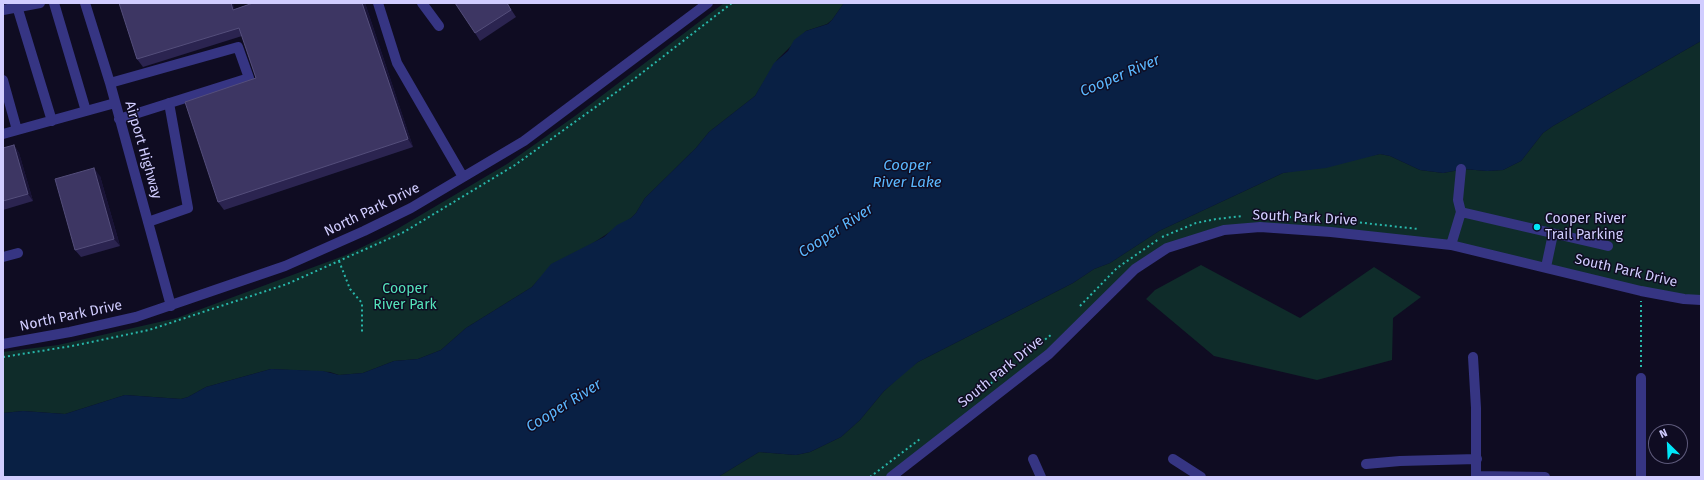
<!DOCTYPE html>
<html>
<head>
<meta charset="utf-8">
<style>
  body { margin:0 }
  #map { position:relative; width:1704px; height:480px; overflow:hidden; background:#0f0c22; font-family:"Fira Sans",sans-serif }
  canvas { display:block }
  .frame { position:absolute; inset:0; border:4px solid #d1cdff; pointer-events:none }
  .north { position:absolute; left:1648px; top:424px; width:40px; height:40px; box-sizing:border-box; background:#0f0c22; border:1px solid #5d597a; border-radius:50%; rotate:336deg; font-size:11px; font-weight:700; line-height:16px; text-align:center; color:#d1cdff }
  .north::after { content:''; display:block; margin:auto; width:14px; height:18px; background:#00e7f8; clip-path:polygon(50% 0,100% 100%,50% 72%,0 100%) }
</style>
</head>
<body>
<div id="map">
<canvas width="1704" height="480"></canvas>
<div class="frame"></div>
<div class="north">N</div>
</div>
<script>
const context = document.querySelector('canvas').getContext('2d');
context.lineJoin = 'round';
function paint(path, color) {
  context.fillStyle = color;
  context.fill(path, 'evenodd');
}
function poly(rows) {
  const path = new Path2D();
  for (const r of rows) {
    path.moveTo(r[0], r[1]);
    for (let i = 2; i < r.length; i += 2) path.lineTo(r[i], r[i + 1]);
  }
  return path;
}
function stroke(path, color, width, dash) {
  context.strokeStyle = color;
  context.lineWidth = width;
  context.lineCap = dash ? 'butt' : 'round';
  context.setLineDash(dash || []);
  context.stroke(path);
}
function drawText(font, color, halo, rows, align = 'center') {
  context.font = font + ' "Fira Sans",sans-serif';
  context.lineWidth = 3;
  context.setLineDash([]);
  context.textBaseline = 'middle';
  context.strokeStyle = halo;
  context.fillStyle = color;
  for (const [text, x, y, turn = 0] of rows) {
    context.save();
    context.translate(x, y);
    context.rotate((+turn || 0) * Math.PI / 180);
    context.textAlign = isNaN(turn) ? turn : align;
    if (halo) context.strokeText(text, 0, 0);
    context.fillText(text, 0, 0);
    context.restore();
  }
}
const green = poly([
  [724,3,844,3,832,20,827,24,806,31,777,60,755,96,709,132,696,148,645,198,636,213,631,218,539,279,532,287,466,328,441,350,418,359,394,361,363,373,339,375,330,372,271,369,206,387,188,397,181,399,125,395,65,414,23,411,3,413,3,352,58,345,177,318,346,255,387,235,507,164,575,116],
  [1701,41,1701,300,1451,245,1260,227,1193,238,1135,269,1049,354,891,477,718,477,759,452,796,455,810,452,841,437,860,420,884,391,907,370,918,362,1073,283,1094,269,1110,263,1159,231,1283,173,1380,154,1390,156,1420,170,1443,173,1464,169,1487,171,1503,170,1521,161,1543,133,1553,126],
  [1201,265,1300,318,1374,267,1421,297,1393,318,1392,360,1317,380,1214,356,1146,299,1155,290]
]);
const water = poly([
  [844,3,1701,3,1701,41,1553,126,1543,133,1521,161,1503,170,1487,171,1464,169,1443,173,1420,170,1390,156,1380,154,1326,168,1283,173,1159,231,1110,263,1094,269,1073,283,918,362,884,391,860,420,841,437,810,452,796,455,759,452,718,477,3,477,3,413,23,411,65,414,125,395,181,399,188,397,206,387,271,369,323,371,339,375,363,373,394,361,418,359,441,350,466,328,532,287,551,264,604,237,617,225,631,218,636,213,645,198,696,148,709,132,755,96,774,63,788,51,794,40,806,31,828,24,832,20]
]);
const path = poly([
  [1289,217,1317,219],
  [1355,222,1418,229],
  [1162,237,1196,223,1216,219,1243,216],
  [339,261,350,289,362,303,362,332],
  [1080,306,1117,268,1159,239],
  [3,357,72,346,149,330,287,284,404,232,515,165,629,83,732,3],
  [1641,367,1641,301],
  [979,393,1052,334],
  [870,477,920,439]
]);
const minor = poly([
  [16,3,52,121],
  [54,3,86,111],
  [85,3,110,83,171,306],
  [378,3,397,63,463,177],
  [422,3,439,26],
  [3,10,40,3],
  [3,80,17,130],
  [110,83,238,47,249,78,119,119],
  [3,134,115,103],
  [1461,212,1458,200,1461,169],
  [148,222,188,208,169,103],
  [1451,245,1461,212,1608,246],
  [3,257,18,253],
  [1546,267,1553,234],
  [3,344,70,332,136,317,285,266,364,231,411,208,524,141,708,3],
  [1473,357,1476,408,1476,477],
  [1033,459,1041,477],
  [1173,459,1201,477],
  [1366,464,1400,461,1477,459],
  [1476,476,1545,477],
  [891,477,1049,354,1135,269,1167,248,1224,230,1260,227,1331,232,1451,245,1641,291,1684,299,1701,300],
  [1641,477,1641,378]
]);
const wall = poly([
  [253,3,365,3,413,147,224,210,218,202,256,78,242,36,143,67,137,59,235,9],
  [507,3,516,17,480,41,475,33],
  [14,145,19,153,33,201,3,210,3,148],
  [100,176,120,246,81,257,75,250]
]);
const shadedWall = poly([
  [231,3,233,3,238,18,233,10],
  [362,3,365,3,413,147,408,139],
  [14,145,19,153,33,201,28,194],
  [94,168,100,176,120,246,114,239]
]);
const building = poly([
  [119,3,231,3,233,10,253,3,362,3,408,139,218,202,185,102,256,78,239,28,137,59,119,3],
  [455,3,507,3,511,10,475,33,455,3],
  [14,145,28,194,3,201,3,148,14,145],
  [94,168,114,239,75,250,55,179,94,168]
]);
const markers = [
  [1537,227,4,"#00e7f8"]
];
const streetNames = [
  ["Airport Highway",143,150,74],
  ["North Park Drive",372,210,-26],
  ["South Park Drive",1305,218,3],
  ["South Park Drive",1626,271,13],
  ["North Park Drive",71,316,-12],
  ["South Park Drive",1001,372,-39]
];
const poiNames = [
  ["Cooper River",1545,219],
  ["Trail Parking",1545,235]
];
const parkNames = [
  ["Cooper",405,289],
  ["River Park",405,305]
];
const waterNames = [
  ["Cooper River",1120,76,-23],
  ["Cooper",907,166],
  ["River Lake",907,183],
  ["Cooper River",836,231,-33],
  ["Cooper River",564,406,-32]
];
paint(green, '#0f2c2a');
paint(water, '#092044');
stroke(path, '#28b7aa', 2, [2, 3]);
stroke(minor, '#363583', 10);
paint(wall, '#2b2450');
paint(shadedWall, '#191336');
paint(building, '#3d3663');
stroke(building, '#544e7b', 1);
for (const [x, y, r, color] of markers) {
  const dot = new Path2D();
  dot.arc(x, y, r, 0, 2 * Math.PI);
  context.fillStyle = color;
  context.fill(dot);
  stroke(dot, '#0f0c22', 1.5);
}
drawText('14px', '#d1cdff', '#0f0c22', streetNames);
drawText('14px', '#d1cdff', '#0f0c22', poiNames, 'left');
drawText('14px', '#54e4bb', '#0f0c22', parkNames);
drawText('italic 15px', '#5bb8ff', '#0f0c22', waterNames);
</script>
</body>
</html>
